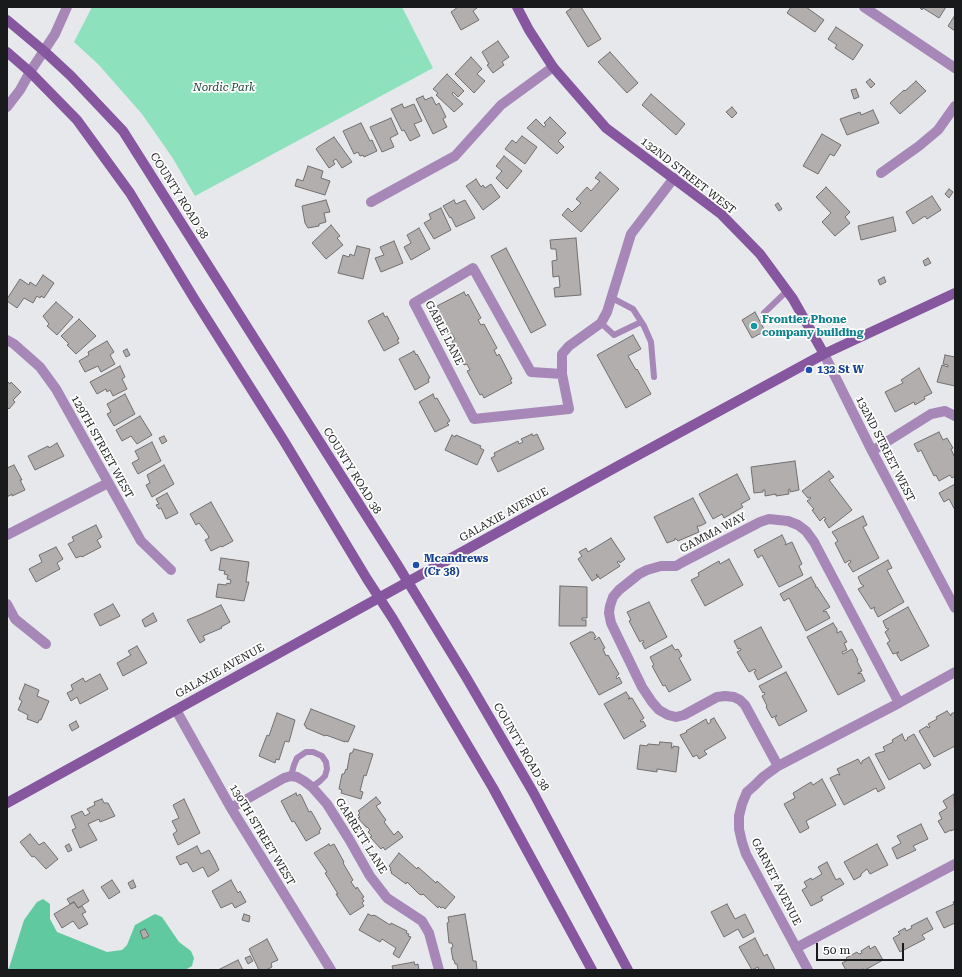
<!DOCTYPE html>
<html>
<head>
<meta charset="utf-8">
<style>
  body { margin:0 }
  #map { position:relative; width:962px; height:977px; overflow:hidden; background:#e6e8ec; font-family:"Roboto Serif",serif }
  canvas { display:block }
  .frame { position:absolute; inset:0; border:8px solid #191a1b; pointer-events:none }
  .scale { position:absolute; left:816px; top:943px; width:88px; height:18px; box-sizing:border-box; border:2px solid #191a1b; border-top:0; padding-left:5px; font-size:12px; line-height:14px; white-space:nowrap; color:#191a1b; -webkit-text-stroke:3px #fff; paint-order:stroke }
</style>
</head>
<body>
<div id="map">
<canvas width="962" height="977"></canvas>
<div class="frame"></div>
<div class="scale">50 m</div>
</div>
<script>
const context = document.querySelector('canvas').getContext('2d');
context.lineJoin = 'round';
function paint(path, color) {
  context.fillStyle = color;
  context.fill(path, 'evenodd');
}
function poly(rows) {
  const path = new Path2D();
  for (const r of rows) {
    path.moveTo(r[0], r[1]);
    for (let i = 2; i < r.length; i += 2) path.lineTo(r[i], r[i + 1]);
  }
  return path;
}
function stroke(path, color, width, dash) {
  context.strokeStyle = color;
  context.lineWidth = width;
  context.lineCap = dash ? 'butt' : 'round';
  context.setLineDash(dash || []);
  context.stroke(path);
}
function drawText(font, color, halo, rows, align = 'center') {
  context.font = font + ' "Roboto Serif",serif';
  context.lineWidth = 3.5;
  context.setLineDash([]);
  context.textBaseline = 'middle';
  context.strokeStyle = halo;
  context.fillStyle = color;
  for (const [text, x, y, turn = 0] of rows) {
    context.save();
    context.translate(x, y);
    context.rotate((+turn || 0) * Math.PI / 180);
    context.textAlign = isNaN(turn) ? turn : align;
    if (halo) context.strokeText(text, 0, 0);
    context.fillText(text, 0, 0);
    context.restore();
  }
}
const green = poly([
  [92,7,402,7,433,68,195,196,172,157,142,114,98,64,74,42]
]);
const forest = poly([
  [43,899,50,904,50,919,57,932,107,952,122,950,127,945,135,925,155,914,162,917,179,942,191,951,194,958,192,966,185,970,7,970,7,969,9,968,24,920,37,902]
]);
const building = poly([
  [458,7,476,7,477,8,473,11,479,20,461,30,451,12,458,7],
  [573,7,581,7,601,39,588,47,566,12,573,7],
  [791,7,806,7,824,20,815,32,787,13,791,7],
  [919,7,946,7,939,18,923,8,922,10,919,7],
  [955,15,955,31,948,26,955,15],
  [836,27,863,45,853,60,835,48,837,45,828,39,836,27],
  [498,41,509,57,502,62,504,65,493,73,487,65,489,64,482,52,498,41],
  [610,52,638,83,627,93,598,62,610,52],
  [471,57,482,69,477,74,485,81,474,93,455,74,471,57],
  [447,74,464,91,458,97,453,92,452,94,463,104,454,112,436,95,438,93,433,89,447,74],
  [870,79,875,84,871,88,866,82,870,79],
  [916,81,926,91,900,114,890,103,904,90,905,91,916,81],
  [856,89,859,97,854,99,851,90,856,89],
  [651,94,685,124,676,135,642,105,651,94],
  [423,96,425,100,432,97,436,105,439,103,446,117,443,119,447,127,433,134,416,99,423,96],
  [402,104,404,108,414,104,422,121,414,124,420,136,410,141,404,130,402,131,391,109,402,104],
  [732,107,737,113,732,118,726,112,732,107],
  [873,110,879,123,847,135,840,119,860,112,861,115,873,110],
  [550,117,566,133,558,141,564,147,557,154,527,128,536,119,544,127,546,125,544,123,550,117],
  [391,118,398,134,390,138,394,147,382,152,370,127,391,118],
  [361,123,370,141,372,140,377,151,364,157,363,155,360,156,358,152,354,154,343,131,361,123],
  [822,134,841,145,834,156,830,154,818,174,803,166,822,134],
  [522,136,537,147,525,164,505,149,512,140,516,143,522,136],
  [334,137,352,162,342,168,336,159,333,161,335,164,329,168,316,149,318,147,334,137],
  [504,156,522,171,507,189,496,178,502,171,496,166,504,156],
  [308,166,323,171,321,178,330,181,325,195,295,186,297,179,303,181,308,166],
  [600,172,619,189,581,232,562,215,568,208,572,212,581,203,576,199,587,187,591,191,600,181,595,178,600,172],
  [476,179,481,187,483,185,485,188,491,184,500,197,483,210,466,186,476,179],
  [826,187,850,212,845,217,850,223,835,236,822,222,831,213,816,197,826,187],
  [949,189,953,192,949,198,945,194,949,189],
  [932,196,941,210,927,219,925,216,913,224,906,212,932,196],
  [326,200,330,212,324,213,326,222,319,224,319,226,308,228,305,223,302,206,326,200],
  [454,200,456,204,465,200,475,218,456,227,451,217,450,218,443,206,454,200],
  [778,203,782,209,779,211,775,205,778,203],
  [441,208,451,230,434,239,424,223,431,219,429,214,441,208],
  [893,217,896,231,861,240,858,226,893,217],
  [331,225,340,236,337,238,343,245,326,259,312,243,331,225],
  [419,228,430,249,411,260,404,247,411,243,407,235,419,228],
  [576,238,581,295,555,297,554,288,560,287,559,276,553,277,552,261,557,260,556,249,551,249,550,240,576,238],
  [394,241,403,263,381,272,375,258,384,255,380,247,394,241],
  [357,246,370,249,363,279,338,273,343,255,349,257,350,254,354,256,357,246],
  [506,248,546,325,531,333,491,256,506,248],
  [928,258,931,263,925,266,923,261,928,258],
  [43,275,54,283,44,298,41,296,40,298,37,296,33,303,24,298,17,308,7,301,7,299,20,279,29,285,30,282,36,286,43,275],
  [884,277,886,282,880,285,878,280,884,277],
  [464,292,466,296,468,294,481,318,478,320,481,325,484,324,497,348,494,350,497,356,499,354,512,379,510,380,512,383,484,398,482,394,480,395,467,371,470,370,467,364,464,365,452,341,455,339,452,334,449,335,436,311,439,309,437,306,464,292],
  [56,302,73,317,57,335,47,326,49,324,43,316,56,302],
  [755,312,765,331,752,338,742,320,755,312],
  [383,313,385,317,387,316,399,339,397,340,399,343,384,351,368,321,383,313],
  [79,319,96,336,76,354,67,345,69,344,61,336,79,319],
  [633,335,641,349,628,356,636,370,637,369,651,394,626,408,597,355,633,335],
  [107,341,114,352,110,355,115,364,101,372,98,366,85,372,79,361,89,355,88,352,107,341],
  [127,349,130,355,126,357,123,351,127,349],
  [414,351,416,355,417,354,430,378,428,379,429,382,415,390,399,359,414,351],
  [945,355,955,357,955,386,937,382,942,365,948,367,948,365,943,364,945,355],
  [120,366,125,377,122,379,127,389,113,396,110,390,107,392,106,389,97,394,90,382,120,366],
  [919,368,932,393,924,397,925,399,915,405,914,402,895,412,885,392,903,383,901,380,919,368],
  [7,381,10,384,11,382,21,392,13,400,15,402,9,409,7,407,7,381],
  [125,394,135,414,114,426,107,414,111,412,107,404,125,394],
  [433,394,435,399,437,398,450,421,447,423,449,425,435,432,419,402,433,394],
  [140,416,152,435,137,444,131,436,122,441,116,430,140,416],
  [939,432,943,440,947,438,953,448,951,449,954,456,955,456,955,476,952,478,950,475,939,481,936,475,934,476,921,450,918,452,914,444,939,432],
  [532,434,533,436,537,434,544,449,498,472,491,458,495,456,494,453,518,441,519,444,523,442,521,439,532,434],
  [452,435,455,437,456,435,481,446,480,448,484,450,477,465,445,450,452,435],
  [164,436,167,441,162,444,159,438,164,436],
  [152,442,161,461,138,474,132,463,139,459,135,451,152,442],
  [57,443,64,456,35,470,28,456,48,446,49,448,57,443],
  [795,461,799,490,790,492,790,489,788,490,789,494,776,496,776,494,765,496,765,490,763,490,763,492,754,493,751,467,795,461],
  [14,465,22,480,20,480,25,490,12,496,12,494,7,497,7,468,14,465],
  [164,465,174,484,152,497,146,485,150,483,147,475,164,465],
  [829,471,834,477,829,480,852,510,829,528,824,520,826,519,824,517,820,521,812,510,814,509,807,501,811,498,810,497,808,498,802,491,829,471],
  [737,474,750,499,741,504,743,507,724,518,722,514,713,519,699,494,737,474],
  [955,484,955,510,949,499,944,502,939,493,955,484],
  [167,493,178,513,166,519,161,508,159,509,156,505,159,504,156,499,167,493],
  [693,498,706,523,700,526,697,526,699,532,678,541,675,538,675,540,667,543,654,517,693,498],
  [211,502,233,541,222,547,221,546,211,551,205,540,209,538,208,535,199,523,196,525,190,514,211,502],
  [863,516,867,525,863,527,879,558,853,572,848,564,851,562,850,560,845,563,835,543,838,541,832,532,863,516],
  [96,525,102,537,97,540,101,547,82,557,81,556,76,558,68,544,74,541,72,537,96,525],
  [782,535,786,543,785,545,792,542,802,564,799,566,803,575,779,587,762,555,758,558,754,550,782,535],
  [611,538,625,559,620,563,619,561,617,562,620,566,600,579,597,574,596,575,598,577,592,581,578,559,582,556,579,552,586,548,588,552,611,538],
  [56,547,63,559,57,563,60,569,36,582,29,569,42,562,39,555,56,547],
  [221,558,249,562,246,582,249,582,244,601,216,597,218,584,226,585,227,583,230,584,231,580,227,579,228,575,224,574,225,571,219,570,221,558],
  [729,559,743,585,705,606,691,580,699,576,698,573,719,561,720,564,729,559],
  [888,560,892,568,887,570,904,602,878,617,874,609,875,607,871,609,858,589,864,586,861,584,858,577,888,560],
  [811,577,816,586,815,587,817,587,830,607,823,611,824,612,826,611,830,618,806,631,789,598,784,601,780,594,811,577],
  [560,586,587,587,587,618,582,618,582,620,586,620,586,626,559,626,560,586],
  [649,602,667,637,645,649,642,643,644,642,643,640,640,642,629,621,631,620,627,612,649,602],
  [113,604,120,616,100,626,94,614,113,604],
  [221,605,230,622,221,627,222,628,203,636,205,640,200,643,187,620,202,614,221,605],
  [908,607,929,646,901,661,897,655,897,653,899,652,893,654,887,643,890,641,885,632,889,629,887,629,886,628,883,621,908,607],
  [153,613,157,621,145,627,142,620,153,613],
  [833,623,837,629,837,633,841,631,847,642,844,643,847,650,842,652,843,654,852,649,858,660,857,661,862,671,858,673,858,674,861,673,865,681,838,695,807,637,833,623],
  [761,627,782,667,758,680,754,672,756,671,755,669,749,672,737,652,741,650,740,648,738,649,734,641,761,627],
  [590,632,593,632,596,637,594,638,595,640,599,637,605,648,603,649,606,656,608,655,619,674,616,677,617,679,619,677,622,683,599,695,570,643,590,632],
  [672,645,675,650,678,649,682,656,679,658,691,680,669,692,665,685,663,686,652,666,654,665,650,657,672,645],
  [137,646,147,663,123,676,117,663,131,655,128,651,137,646],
  [786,672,807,711,779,726,775,718,777,715,772,718,766,707,767,706,762,696,765,694,764,692,763,693,759,686,786,672],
  [100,674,108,689,80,704,77,697,71,701,67,693,73,690,71,685,83,678,85,682,100,674],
  [25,684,39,690,37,696,49,701,41,720,39,720,38,723,27,719,28,715,18,710,22,701,19,699,25,684],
  [626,692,630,698,628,699,632,698,644,718,640,721,641,722,643,721,646,726,624,739,604,704,626,692],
  [311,709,355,726,348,742,345,741,345,742,326,735,325,736,306,728,306,726,304,725,311,709],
  [947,711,951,716,951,714,955,712,955,746,934,757,919,731,927,726,928,728,930,727,928,724,937,719,936,717,947,711],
  [277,713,295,720,289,742,285,741,279,760,276,759,275,763,259,756,267,735,269,736,277,713],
  [714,718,726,738,704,751,707,754,699,759,697,755,693,757,680,735,687,732,686,731,706,719,708,724,711,722,710,720,714,718],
  [76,721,79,727,72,731,69,725,76,721],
  [902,734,905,741,908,739,907,738,914,734,931,765,924,769,920,763,889,780,875,754,885,751,883,747,893,742,892,740,902,734],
  [660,742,672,743,671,748,673,748,673,746,679,747,676,772,657,769,657,772,637,769,640,745,647,746,648,744,659,745,660,742],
  [354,749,373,754,366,776,364,775,360,791,363,792,361,799,341,793,342,790,339,789,342,774,344,774,346,769,347,770,350,753,352,753,354,749],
  [869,757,885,788,878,792,876,788,844,805,830,778,838,774,839,775,840,775,837,769,858,759,861,764,862,763,862,761,869,757],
  [822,779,836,805,806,821,809,828,800,833,784,804,795,798,793,793,811,782,813,785,822,779],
  [296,793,297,796,300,794,302,797,309,812,311,811,314,816,321,829,319,831,320,833,306,841,294,821,292,822,281,801,296,793],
  [954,794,955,829,951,831,951,830,945,833,938,821,942,819,939,813,947,808,943,801,954,794],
  [376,797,381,803,376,806,386,820,384,822,394,835,398,831,403,837,385,850,383,847,381,849,370,837,372,836,368,832,370,830,367,827,366,827,358,818,360,817,358,815,360,813,358,811,376,797],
  [102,799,104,803,108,803,115,816,100,822,99,819,88,824,97,840,80,848,72,830,76,828,71,816,82,811,85,816,90,813,87,809,95,805,94,802,102,799],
  [184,799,200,833,178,845,173,834,177,831,172,821,179,818,173,805,184,799],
  [921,824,928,839,913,846,916,850,897,859,892,848,901,843,897,836,921,824],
  [30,834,39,845,44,842,58,859,46,869,34,856,32,857,20,842,30,834],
  [69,844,72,850,68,852,65,846,69,844],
  [329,844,330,846,334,844,344,862,343,863,353,880,351,882,356,889,357,887,364,897,362,898,364,901,362,903,364,906,350,915,336,894,338,894,325,873,327,872,314,853,329,844],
  [877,844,888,865,870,874,867,869,861,874,861,876,854,880,844,862,877,844],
  [197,846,201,854,209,850,215,861,219,870,208,877,203,867,193,872,187,862,180,865,176,857,197,846],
  [399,853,417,869,418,867,436,883,437,881,455,897,445,909,443,907,441,908,439,906,438,908,423,894,422,895,419,894,407,882,406,884,391,873,392,872,390,870,391,868,389,866,399,853],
  [827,862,836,880,840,878,844,884,821,897,823,900,811,906,802,890,807,887,804,882,811,878,812,880,822,874,818,867,827,862],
  [112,880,120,892,109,899,101,887,112,880],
  [133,880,136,887,131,889,128,883,133,880],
  [231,880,238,893,240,891,246,902,235,908,232,903,221,908,212,891,231,880],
  [83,890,89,901,78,908,74,902,70,904,67,899,83,890],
  [955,901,955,923,944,928,936,912,954,904,953,902,955,901],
  [74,902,78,908,82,906,86,912,82,914,88,924,79,929,73,921,62,928,54,914,74,902],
  [727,904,735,919,745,914,754,932,743,938,738,929,724,937,711,912,727,904],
  [244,914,250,916,249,922,242,920,244,914],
  [368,914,372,916,373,915,376,916,390,925,391,923,407,931,406,933,409,934,408,936,411,937,399,958,393,954,396,948,382,939,380,942,359,930,368,914],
  [465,914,473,961,476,961,477,970,458,970,457,964,455,964,454,960,453,960,451,948,453,947,452,943,449,943,447,923,449,922,448,917,465,914],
  [927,918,933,929,922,935,925,939,900,952,893,938,900,934,898,932,905,928,906,931,912,928,911,926,927,918],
  [145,929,149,936,143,939,140,931,145,929],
  [755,938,764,956,767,954,775,970,759,970,758,967,752,970,739,947,755,938],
  [267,939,278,960,271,963,272,967,266,970,259,970,249,949,267,939],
  [869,946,870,949,875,946,883,960,865,970,863,969,860,970,846,970,842,963,848,960,846,958,857,952,859,954,862,953,861,951,869,946],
  [250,956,253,961,248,964,245,958,250,956],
  [238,960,243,970,218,970,238,960],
  [414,962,415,965,418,964,419,970,393,970,392,966,414,962]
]);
const lane = poly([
  [612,298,633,309,644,326,651,342,654,377],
  [764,313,787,291],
  [601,323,614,335,641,322],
  [291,776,294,765,297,758,306,752,313,752,322,756,326,762,327,769,325,776,320,781,312,787]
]);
const street = poly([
  [864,7,955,68],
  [7,107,20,90,30,72,55,34,67,7],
  [881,173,919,146,938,130,955,106],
  [371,202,455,156,501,105,553,67],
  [7,340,14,344,40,367,56,389,141,541,171,570],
  [824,354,872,451,955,608],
  [562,374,531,372,473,268,414,303,474,419,569,409,562,374,562,354,569,346,601,323,607,312,631,234,674,178],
  [872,451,931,414,945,411,955,416],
  [7,535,108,483],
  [7,604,15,619,46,644],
  [176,710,231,808,331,970],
  [778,766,745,705,740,700,734,697,725,696,717,697,684,715,676,717,668,715,659,710,652,702,642,687,611,623,609,613,610,606,613,597,619,590,639,574,647,570,661,566,676,566,681,563,760,522,769,519,788,521,798,525,806,531,814,542,899,703],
  [231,808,284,778,291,776,297,777,304,781,312,787,327,804,349,839,370,876,387,898,422,921,429,933,439,970],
  [796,948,955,864],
  [808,970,746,854,742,842,739,829,739,816,742,804,747,792,755,785,763,777,778,766,899,703,955,672]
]);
const secondary = poly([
  [517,7,529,30,553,67,606,128,721,214,760,254,793,299,824,354],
  [7,20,44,51,71,76,123,131,397,564,466,677,533,792,628,970],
  [7,52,30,72,77,120,130,193,195,300,284,441,367,579,393,619,493,788,592,970],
  [7,803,618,466,824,354,955,293]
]);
const markers = [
  [754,326,4,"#0f9aa8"],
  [809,370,4,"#1a4fb4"],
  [416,565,4,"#1a4fb4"]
];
const parkNames = [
  ["Nordic Park",224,88]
];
const streetNames = [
  ["132ND STREET WEST",688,176,38],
  ["COUNTY ROAD 38",179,196,58],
  ["GABLE LANE",444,333,63],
  ["129TH STREET WEST",102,447,61],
  ["132ND STREET WEST",885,449,63],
  ["COUNTY ROAD 38",352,471,58],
  ["GALAXIE AVENUE",504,515,-29],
  ["GAMMA WAY",713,533,-28],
  ["GALAXIE AVENUE",220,671,-29],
  ["COUNTY ROAD 38",521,747,60],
  ["130TH STREET WEST",262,835,59],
  ["GARRETT LANE",361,836,58],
  ["GARNET AVENUE",776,882,63]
];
const cultureNames = [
  ["Frontier Phone",762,320],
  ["company building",762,333]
];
const transitNames = [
  ["132 St W",817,370],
  ["Mcandrews",424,559],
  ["(Cr 38)",424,572]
];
paint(green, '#8de2bd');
paint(forest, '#61c99f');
paint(building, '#b3aeae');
stroke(building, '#736f6e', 1);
stroke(lane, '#a787b8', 6);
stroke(street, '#a787b8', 10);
stroke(secondary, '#86569e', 10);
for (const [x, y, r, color] of markers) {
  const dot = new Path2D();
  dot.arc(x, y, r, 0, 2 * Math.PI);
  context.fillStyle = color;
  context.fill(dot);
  stroke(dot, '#fff', 1.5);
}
drawText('italic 11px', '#113e2d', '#fff', parkNames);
drawText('11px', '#191a1b', '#fff', streetNames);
drawText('bold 11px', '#0d838f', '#fff', cultureNames, 'left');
drawText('bold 11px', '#164399', '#fff', transitNames, 'left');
</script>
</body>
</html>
